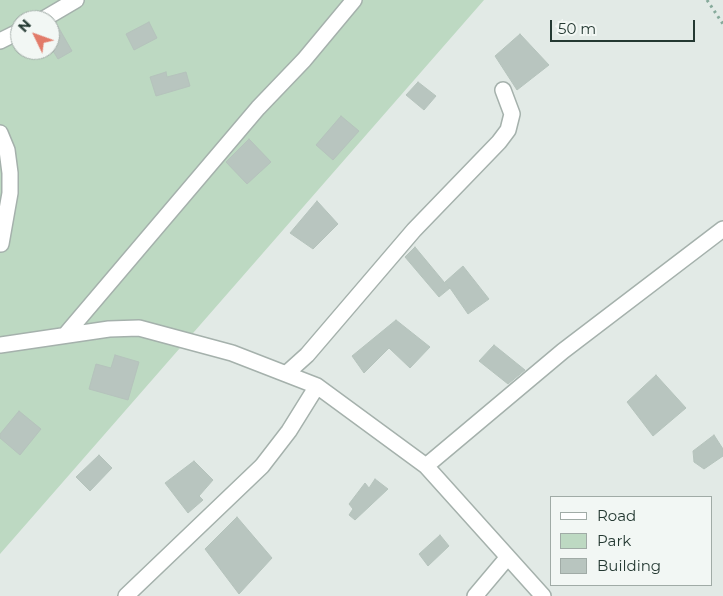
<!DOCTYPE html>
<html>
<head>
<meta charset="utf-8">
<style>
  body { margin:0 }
  #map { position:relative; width:723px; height:596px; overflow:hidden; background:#e2eae6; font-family:Montserrat,sans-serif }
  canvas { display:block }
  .legend { position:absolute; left:550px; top:496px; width:162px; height:90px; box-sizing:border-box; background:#f2f7f4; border:1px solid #a0aba6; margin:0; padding:6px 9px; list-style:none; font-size:15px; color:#243932 }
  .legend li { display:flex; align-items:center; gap:10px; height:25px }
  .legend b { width:25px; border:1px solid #a0aba6 }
  .north { position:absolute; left:10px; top:10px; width:50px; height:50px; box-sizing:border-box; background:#f2f7f4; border:1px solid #a0aba6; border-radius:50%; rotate:312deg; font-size:14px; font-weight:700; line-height:20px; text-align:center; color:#243932 }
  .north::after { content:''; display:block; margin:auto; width:18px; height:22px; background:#e27b69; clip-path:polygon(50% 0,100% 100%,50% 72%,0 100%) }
  .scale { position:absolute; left:550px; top:20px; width:145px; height:22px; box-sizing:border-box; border:2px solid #243932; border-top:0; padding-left:6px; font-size:15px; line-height:18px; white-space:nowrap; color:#243932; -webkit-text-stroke:4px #f2f7f4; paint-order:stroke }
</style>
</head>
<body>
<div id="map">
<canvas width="723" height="596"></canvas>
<ul class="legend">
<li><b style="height:6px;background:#fff"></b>Road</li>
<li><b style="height:14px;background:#bdd9c2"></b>Park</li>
<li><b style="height:14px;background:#b8c5bf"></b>Building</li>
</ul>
<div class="north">N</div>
<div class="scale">50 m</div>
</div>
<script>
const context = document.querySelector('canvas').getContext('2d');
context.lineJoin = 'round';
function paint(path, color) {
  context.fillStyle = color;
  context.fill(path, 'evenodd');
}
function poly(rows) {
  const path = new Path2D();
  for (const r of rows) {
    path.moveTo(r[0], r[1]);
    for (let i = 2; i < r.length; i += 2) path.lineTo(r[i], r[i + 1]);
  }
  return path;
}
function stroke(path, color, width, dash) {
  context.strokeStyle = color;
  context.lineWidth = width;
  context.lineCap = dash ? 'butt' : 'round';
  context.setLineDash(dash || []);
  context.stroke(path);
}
const green = poly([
  [0,0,484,0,0,554],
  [20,20,50,20,50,50,20,50]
]);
const building = poly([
  [149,22,157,38,134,50,126,34,149,22],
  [56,23,72,51,58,59,50,46,50,26,56,23],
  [520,34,549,65,517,90,495,56,520,34],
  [166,72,167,77,186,72,190,86,156,96,150,77,166,72],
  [418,82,436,96,424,110,406,95,418,82],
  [341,116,359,131,333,160,316,145,341,116],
  [249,139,271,162,247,184,226,162,249,139],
  [317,201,338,224,313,249,290,233,317,201],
  [415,247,449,288,445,282,463,266,489,299,468,314,450,288,439,297,405,257,415,247],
  [396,320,430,347,410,368,389,348,364,373,352,356,396,320],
  [494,345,525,370,508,384,479,361,494,345],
  [115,355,139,362,128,400,89,389,96,364,111,368,115,355],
  [656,375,686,408,653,436,627,402,656,375],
  [19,411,41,429,20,455,0,438,0,434,19,411],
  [714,435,723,449,723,456,704,469,694,462,693,451,714,435],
  [99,455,112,468,90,491,76,477,99,455],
  [194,461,213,480,199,496,203,500,188,513,165,483,194,461],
  [375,479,388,489,355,520,349,515,353,509,349,504,365,483,369,488,375,479],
  [237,517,272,558,239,594,205,549,237,517],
  [440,535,449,546,428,566,419,554,440,535]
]);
const path = poly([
  [707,0,723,24]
]);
const street = poly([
  [42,20,76,0],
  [0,41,20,31],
  [0,133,7,150,10,173,10,193,1,244],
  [66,334,258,108,304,60,354,0],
  [0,345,109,329,139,328,232,353,317,386,426,466,543,596],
  [287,373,307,355,414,230,499,142,508,130,512,114,503,90],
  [426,466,563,351,723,229],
  [126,596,262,466,289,431,317,386],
  [475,596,507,558]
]);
paint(green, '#bdd9c2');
paint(building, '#b8c5bf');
stroke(building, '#b5c3bc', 1);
stroke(street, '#a5b1ac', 18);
stroke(path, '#86aa9b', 3, [2.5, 4]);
stroke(street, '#fff', 15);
</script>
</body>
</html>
